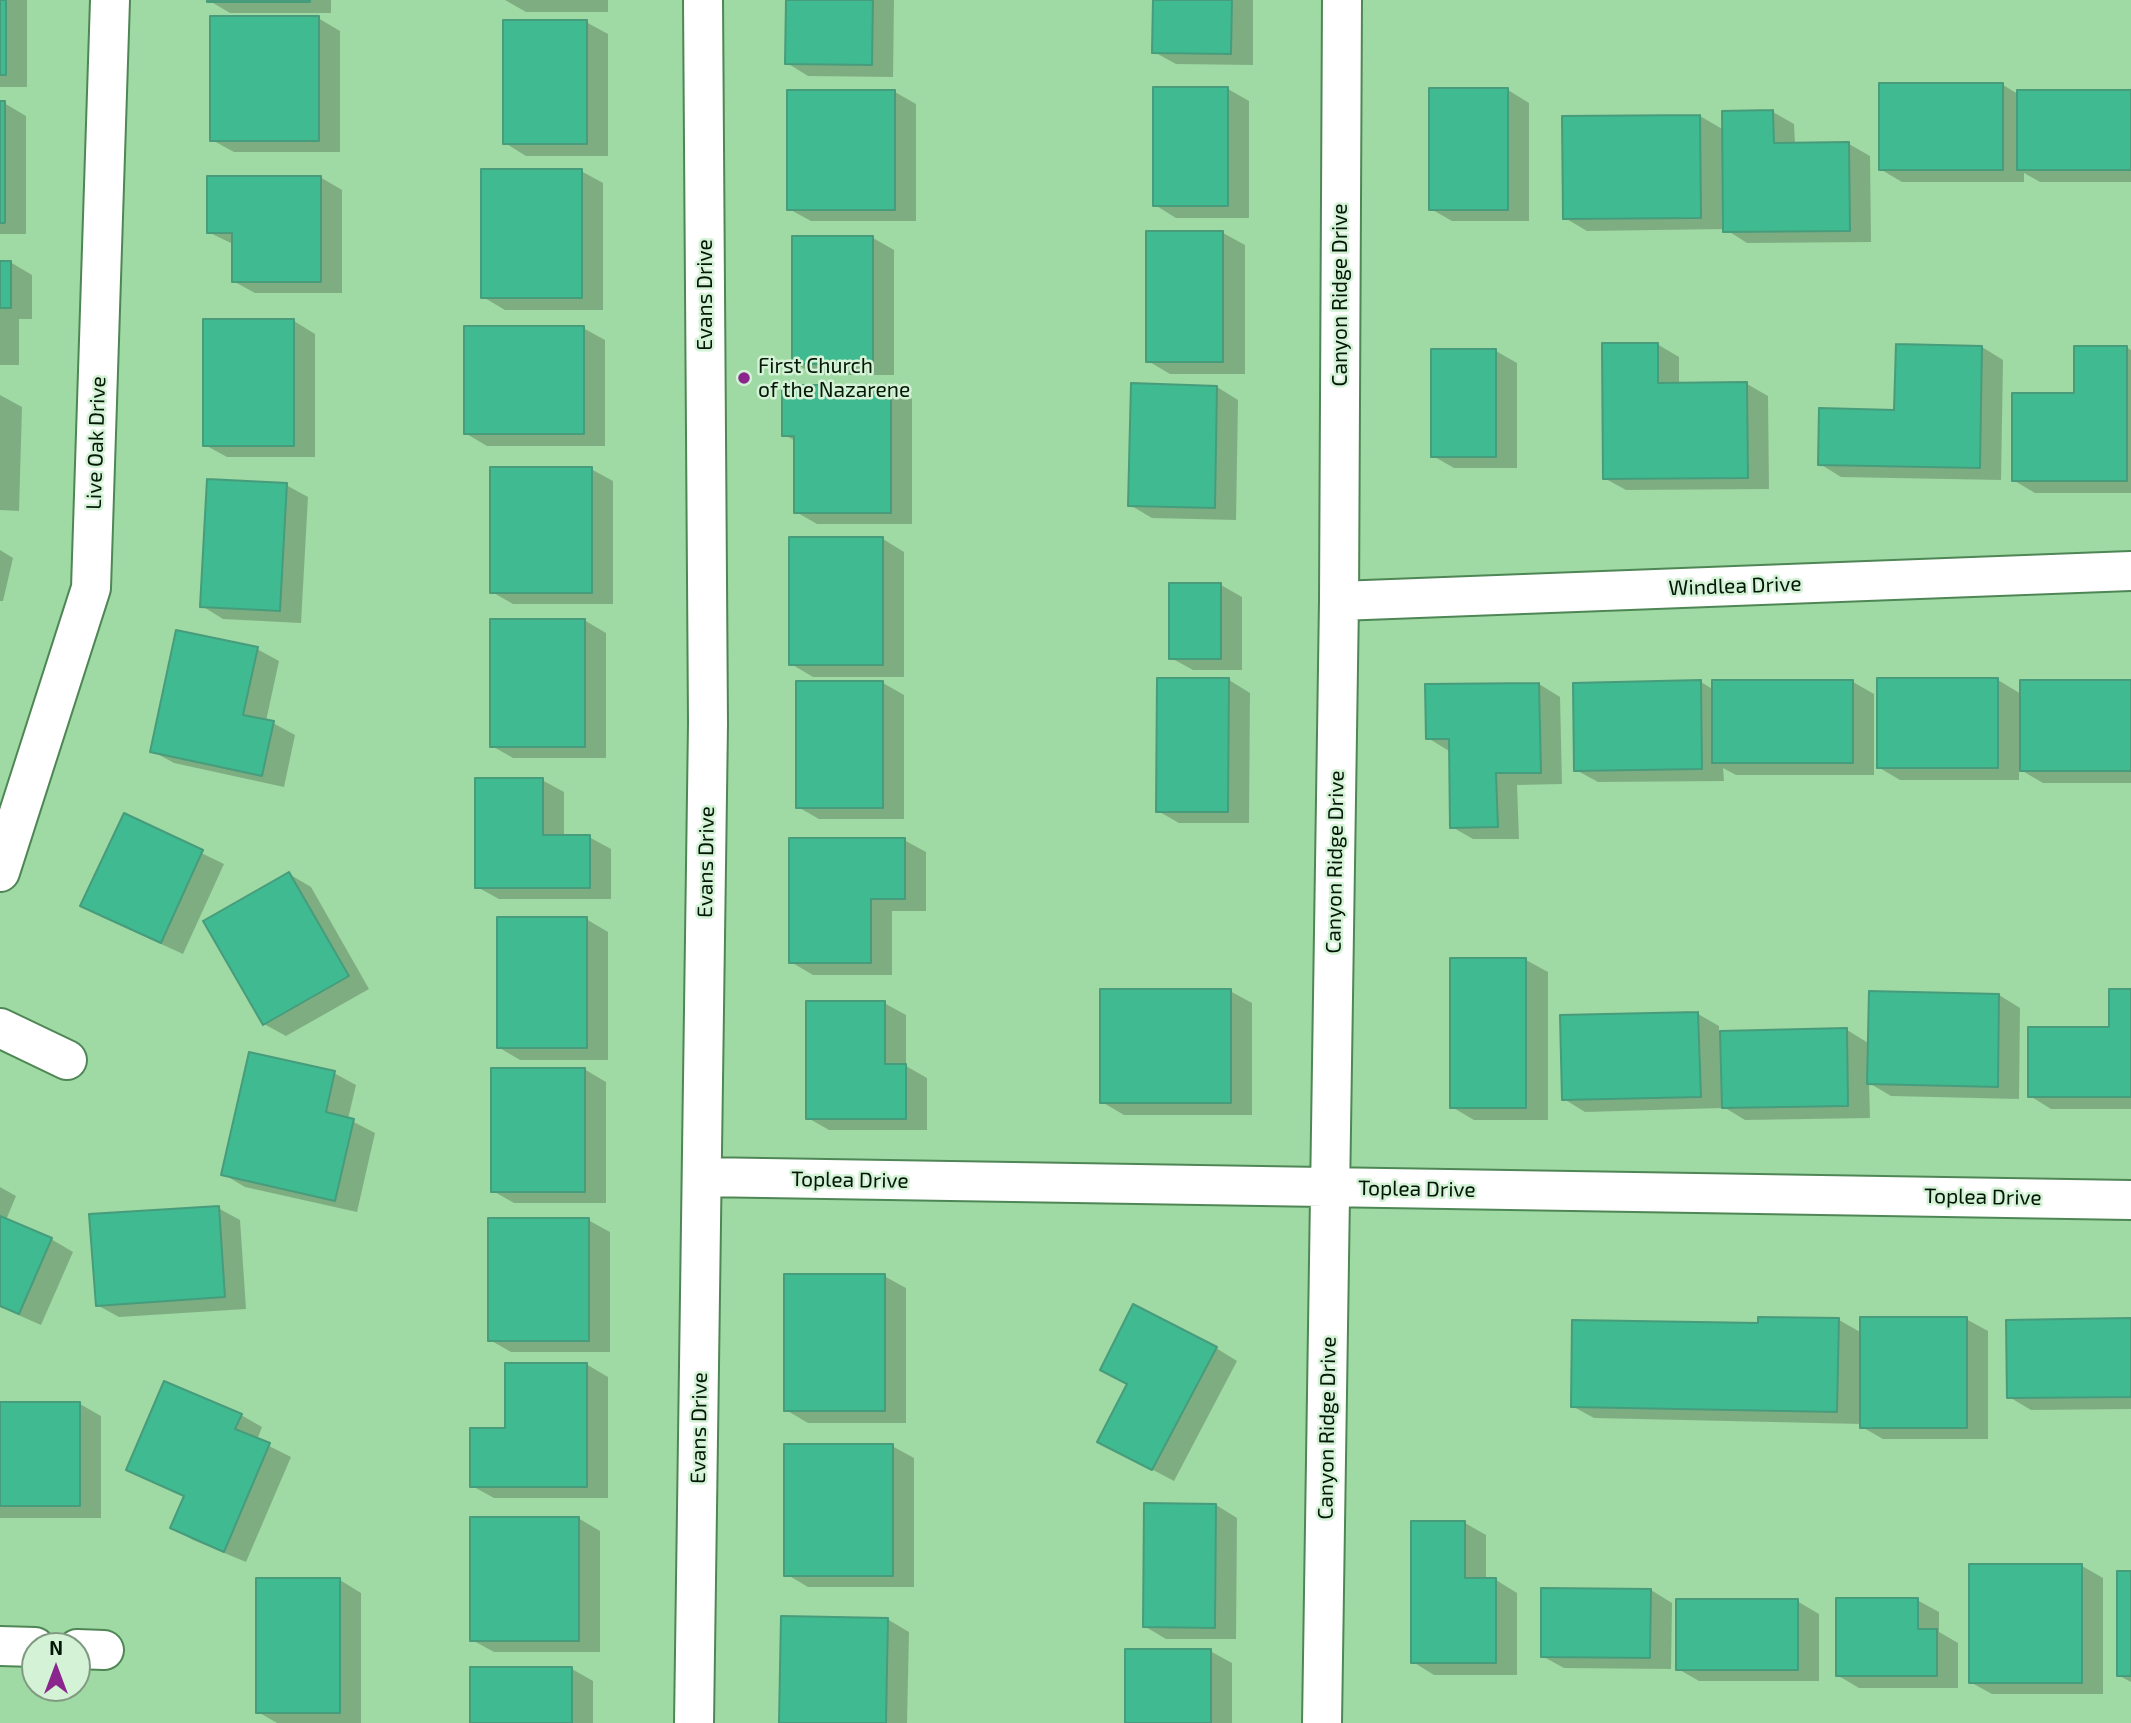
<!DOCTYPE html>
<html>
<head>
<meta charset="utf-8">
<style>
  body { margin:0 }
  #map { position:relative; width:2131px; height:1723px; overflow:hidden; background:#9fd9a3; font-family:"Exo 2",sans-serif }
  canvas { display:block }
  .north { position:absolute; left:21px; top:1632px; width:70px; height:70px; box-sizing:border-box; background:#d4f2d6; border:2px solid #809a82; border-radius:50%; rotate:0deg; font-size:19px; font-weight:700; line-height:28px; text-align:center; color:#021705 }
  .north::after { content:''; display:block; margin:auto; width:24px; height:32px; background:#89258d; clip-path:polygon(50% 0,100% 100%,50% 72%,0 100%) }
</style>
</head>
<body>
<div id="map">
<canvas width="2131" height="1723"></canvas>
<div class="north">N</div>
</div>
<script>
const context = document.querySelector('canvas').getContext('2d');
context.lineJoin = 'round';
function paint(path, color) {
  context.fillStyle = color;
  context.fill(path, 'evenodd');
}
function poly(rows) {
  const path = new Path2D();
  for (const r of rows) {
    path.moveTo(r[0], r[1]);
    for (let i = 2; i < r.length; i += 2) path.lineTo(r[i], r[i + 1]);
  }
  return path;
}
function stroke(path, color, width, dash) {
  context.strokeStyle = color;
  context.lineWidth = width;
  context.lineCap = dash ? 'butt' : 'round';
  context.setLineDash(dash || []);
  context.stroke(path);
}
function drawText(font, color, halo, rows, align = 'center') {
  context.font = font + ' "Exo 2",sans-serif';
  context.lineWidth = 5;
  context.setLineDash([]);
  context.textBaseline = 'middle';
  context.strokeStyle = halo;
  context.fillStyle = color;
  for (const [text, x, y, turn = 0] of rows) {
    context.save();
    context.translate(x, y);
    context.rotate((+turn || 0) * Math.PI / 180);
    context.textAlign = isNaN(turn) ? turn : align;
    if (halo) context.strokeText(text, 0, 0);
    context.fillText(text, 0, 0);
    context.restore();
  }
}
const shadow = poly([
  [0,0,27,0,27,87,0,87],
  [208,0,331,0,331,13,230,13],
  [505,0,608,0,608,12,526,12],
  [787,0,894,0,893,77,808,76,787,63],
  [1155,0,1253,0,1253,65,1176,64,1154,52],
  [318,18,340,31,340,152,234,152,212,140],
  [586,22,608,34,608,156,526,156,505,143],
  [2003,85,2018,94,2131,92,2131,182,2040,182,2024,173,2024,182,1902,182,1880,169],
  [1228,89,1249,101,1249,218,1176,218,1155,205],
  [1508,90,1529,103,1529,221,1452,221,1431,209],
  [895,92,916,104,916,221,811,221,789,209],
  [0,103,4,103,26,116,26,234,0,234],
  [1773,112,1794,124,1795,144,1849,144,1870,156,1871,242,1747,243,1725,229,1587,231,1565,218,1700,116,1724,130],
  [581,171,603,183,603,310,505,310,483,297],
  [320,177,342,190,342,293,255,293,233,281,233,244,208,232],
  [1148,233,1223,233,1245,245,1245,374,1170,374,1148,361],
  [873,238,894,250,894,375,816,375,794,363],
  [0,262,10,262,32,275,32,319,19,319,19,365,0,365],
  [294,321,315,334,315,457,227,457,205,445],
  [583,328,605,340,605,446,487,446,465,433],
  [1657,344,1679,357,1679,384,1747,384,1768,396,1769,489,1626,490,1604,478],
  [1982,347,2003,360,2001,480,1841,477,1820,464],
  [2126,347,2131,350,2131,493,2035,493,2013,480],
  [1496,351,1517,363,1517,468,1454,468,1433,456],
  [891,387,912,399,912,524,817,524,796,512,796,441,784,435],
  [1217,387,1238,400,1236,520,1152,518,1130,505],
  [0,395,22,407,19,511,0,510],
  [591,469,613,481,613,604,513,604,492,592],
  [286,485,308,497,301,623,223,619,202,606],
  [883,539,904,552,904,677,813,677,791,664],
  [0,550,13,558,3,601,0,601],
  [1221,585,1242,597,1242,670,1193,670,1171,658],
  [584,620,606,633,606,758,513,758,492,746],
  [257,649,279,661,266,721,273,723,295,735,284,787,174,763,152,751],
  [1229,680,1250,693,1249,823,1179,823,1158,811],
  [1998,680,2021,694,2131,682,2131,783,2043,783,2019,769,2019,780,1900,780,1878,767],
  [1701,682,1714,690,1853,682,1874,694,1874,775,1736,775,1723,768,1724,781,1598,782,1576,770],
  [883,683,904,695,904,819,819,819,798,807],
  [1539,684,1560,697,1562,784,1517,785,1519,839,1473,839,1452,827,1449,751,1428,738],
  [542,780,564,792,564,837,589,837,611,849,611,899,499,899,477,887],
  [125,816,224,864,183,954,104,918,82,906],
  [904,840,926,852,926,911,892,911,892,975,813,975,791,962],
  [289,874,311,887,369,989,286,1036,264,1024],
  [586,919,608,932,608,1060,520,1060,498,1047],
  [1526,960,1548,972,1548,1120,1474,1120,1452,1107],
  [1230,991,1252,1003,1252,1115,1124,1115,1102,1102],
  [2131,991,2131,1109,2051,1109,2030,1096,2110,1029],
  [1999,995,2020,1008,2019,1099,1891,1096,1869,1083,1870,1118,1745,1120,1722,1106,1722,1108,1585,1112,1564,1099,1698,1014,1719,1026,1719,1032,1847,1030,1870,1044],
  [884,1003,906,1015,906,1066,927,1078,927,1130,829,1130,808,1118],
  [584,1069,606,1082,606,1203,514,1203,493,1191],
  [334,1073,356,1085,348,1119,375,1133,357,1212,245,1187,223,1174],
  [0,1187,16,1196,6,1220,51,1239,73,1252,41,1325,0,1307],
  [218,1208,240,1220,246,1309,119,1317,97,1305],
  [588,1220,610,1232,610,1352,511,1352,490,1340],
  [884,1276,906,1288,906,1423,808,1423,786,1410],
  [1966,1319,1988,1331,1988,1439,1883,1439,1862,1427,1862,1424,1594,1418,1572,1406,1839,1320,1862,1333],
  [2131,1320,2131,1409,2031,1410,2009,1397],
  [1216,1348,1237,1361,1174,1481,1121,1453,1129,1384],
  [586,1364,608,1377,608,1498,494,1498,472,1486,506,1430],
  [0,1404,80,1404,101,1416,101,1518,0,1518],
  [241,1415,262,1427,257,1440,291,1457,246,1562,193,1540,172,1528,185,1497,128,1469],
  [892,1446,914,1458,914,1587,808,1587,786,1574],
  [1216,1505,1237,1518,1236,1639,1166,1639,1144,1626],
  [578,1518,600,1531,600,1652,494,1652,472,1640],
  [1465,1523,1486,1535,1486,1580,1496,1580,1517,1593,1517,1675,1434,1675,1413,1662],
  [2082,1566,2103,1578,2103,1694,1992,1694,1970,1682],
  [2131,1573,2131,1682,2118,1675],
  [340,1580,361,1593,361,1723,277,1723,258,1712],
  [1651,1590,1672,1603,1671,1669,1564,1668,1542,1656],
  [1917,1600,1939,1612,1939,1632,1958,1643,1958,1688,1859,1688,1837,1675],
  [1797,1601,1819,1614,1819,1681,1699,1681,1678,1669],
  [887,1619,909,1632,907,1723,781,1723],
  [1210,1651,1232,1663,1232,1723,1126,1723],
  [572,1669,593,1681,593,1723,472,1723]
]);
const building = poly([
  [0,0,6,0,6,75,0,75,0,0],
  [207,0,310,0,310,2,207,2,207,0],
  [786,0,873,0,872,65,785,64,786,0],
  [1153,0,1232,0,1231,54,1152,53,1153,0],
  [210,16,319,16,319,141,210,141,210,16],
  [503,20,587,20,587,144,503,144,503,20],
  [1879,83,2003,83,2003,170,1879,170,1879,83],
  [1153,87,1228,87,1228,206,1153,206,1153,87],
  [1429,88,1508,88,1508,210,1429,210,1429,88],
  [787,90,895,90,895,210,787,210,787,90],
  [2017,90,2131,90,2131,170,2017,170,2017,90],
  [0,101,5,101,5,223,0,223,0,101],
  [1773,110,1774,143,1849,142,1850,231,1723,232,1722,111,1773,110],
  [1700,115,1701,218,1563,219,1562,116,1700,115],
  [481,169,582,169,582,298,481,298,481,169],
  [207,176,321,176,321,282,232,282,232,233,207,233,207,176],
  [1146,231,1223,231,1223,362,1146,362,1146,231],
  [792,236,873,236,873,364,792,364,792,236],
  [0,261,11,261,11,308,0,308,0,261],
  [203,319,294,319,294,446,203,446,203,319],
  [464,326,584,326,584,434,464,434,464,326],
  [1602,343,1658,343,1658,383,1747,382,1748,478,1603,479,1602,343],
  [1896,344,1982,346,1980,468,1818,465,1819,408,1894,410,1896,344],
  [2074,346,2127,346,2127,481,2012,481,2012,393,2074,393,2074,346],
  [1431,349,1496,349,1496,457,1431,457,1431,349],
  [1131,383,1217,386,1215,508,1128,506,1131,383],
  [782,385,891,385,891,513,794,513,794,436,782,436,782,385],
  [490,467,592,467,592,593,490,593,490,467],
  [207,479,287,483,280,611,200,607,207,479],
  [789,537,883,537,883,665,789,665,789,537],
  [1169,583,1221,583,1221,659,1169,659,1169,583],
  [490,619,585,619,585,747,490,747,490,619],
  [176,630,258,647,243,715,274,721,262,776,150,752,176,630],
  [1157,678,1229,678,1228,812,1156,812,1157,678],
  [1877,678,1998,678,1998,768,1877,768,1877,678],
  [1701,680,1702,769,1574,771,1573,683,1701,680],
  [1712,680,1853,680,1853,763,1712,763,1712,680],
  [2020,680,2131,680,2131,771,2020,771,2020,680],
  [796,681,883,681,883,808,796,808,796,681],
  [1539,683,1541,773,1496,773,1498,827,1450,828,1449,739,1426,739,1425,684,1539,683],
  [475,778,543,778,543,835,590,835,590,888,475,888,475,778],
  [124,813,203,850,161,943,80,906,124,813],
  [789,838,905,838,905,899,871,899,871,963,789,963,789,838],
  [289,872,349,976,263,1025,203,921,289,872],
  [497,917,587,917,587,1048,497,1048,497,917],
  [1450,958,1526,958,1526,1108,1450,1108,1450,958],
  [1100,989,1231,989,1231,1103,1100,1103,1100,989],
  [2109,989,2131,989,2131,1097,2028,1097,2028,1027,2109,1027,2109,989],
  [1869,991,1999,994,1998,1087,1867,1084,1869,991],
  [806,1001,885,1001,885,1064,906,1064,906,1119,806,1119,806,1001],
  [1698,1012,1701,1097,1562,1100,1560,1015,1698,1012],
  [1847,1028,1848,1106,1722,1108,1720,1031,1847,1028],
  [249,1052,335,1071,326,1112,354,1119,335,1201,221,1175,249,1052],
  [491,1068,585,1068,585,1192,491,1192,491,1068],
  [219,1206,225,1297,96,1306,89,1214,219,1206],
  [0,1216,52,1238,19,1314,0,1306,0,1216],
  [488,1218,589,1218,589,1341,488,1341,488,1218],
  [784,1274,885,1274,885,1411,784,1411,784,1274],
  [1133,1304,1217,1347,1152,1470,1097,1442,1127,1384,1100,1370,1133,1304],
  [1758,1317,1839,1318,1837,1412,1571,1407,1572,1320,1758,1323,1758,1317],
  [1860,1317,1967,1317,1967,1428,1860,1428,1860,1317],
  [2131,1318,2131,1397,2007,1398,2006,1320,2131,1318],
  [505,1363,587,1363,587,1487,470,1487,470,1428,505,1428,505,1363],
  [164,1381,242,1414,235,1429,270,1443,224,1552,170,1528,184,1496,126,1470,164,1381],
  [0,1402,80,1402,80,1506,0,1506,0,1402],
  [784,1444,893,1444,893,1576,784,1576,784,1444],
  [1144,1503,1216,1504,1215,1628,1143,1627,1144,1503],
  [470,1517,579,1517,579,1641,470,1641,470,1517],
  [1411,1521,1465,1521,1465,1578,1496,1578,1496,1663,1411,1663,1411,1521],
  [1969,1564,2082,1564,2082,1683,1969,1683,1969,1564],
  [2117,1571,2131,1571,2131,1676,2117,1676,2117,1571],
  [256,1578,340,1578,340,1713,256,1713,256,1578],
  [1541,1588,1651,1589,1650,1658,1541,1657,1541,1588],
  [1836,1598,1918,1598,1918,1629,1937,1629,1937,1676,1836,1676,1836,1598],
  [1676,1599,1798,1599,1798,1670,1676,1670,1676,1599],
  [781,1616,888,1618,886,1723,779,1723,781,1616],
  [1125,1649,1211,1649,1211,1723,1125,1723,1125,1649],
  [470,1667,572,1667,572,1723,470,1723,470,1667]
]);
const street = poly([
  [1339,601,2131,571],
  [0,872,91,588,110,0],
  [0,1028,67,1060],
  [702,1177,2131,1200],
  [0,1646,35,1647],
  [77,1649,104,1650],
  [694,1723,708,723,703,0],
  [1322,1723,1339,601,1342,0]
]);
const markers = [
  [744,378,7,"#89258d"]
];
const streetNames = [
  ["Evans Drive",705,295,-90],
  ["Canyon Ridge Drive",1340,295,-90],
  ["Live Oak Drive",96,443,-88],
  ["Windlea Drive",1735,586,-2],
  ["Evans Drive",706,862,-89],
  ["Canyon Ridge Drive",1335,862,-89],
  ["Toplea Drive",850,1180,1],
  ["Toplea Drive",1417,1189,1],
  ["Toplea Drive",1983,1197,1],
  ["Evans Drive",699,1428,-89],
  ["Canyon Ridge Drive",1327,1428,-89]
];
const poiNames = [
  ["First Church",758,366],
  ["of the Nazarene",758,390]
];
paint(shadow, '#0003');
paint(building, '#40ba90');
stroke(building, '#479c7c', 2);
stroke(street, '#4f8655', 42);
stroke(street, '#fff', 38);
for (const [x, y, r, color] of markers) {
  const dot = new Path2D();
  dot.arc(x, y, r, 0, 2 * Math.PI);
  context.fillStyle = color;
  context.fill(dot);
  stroke(dot, '#d4f2d6', 2.5);
}
drawText('21px', '#021705', '#d4f2d6', streetNames);
drawText('21px', '#021705', '#d4f2d6', poiNames, 'left');
</script>
</body>
</html>
